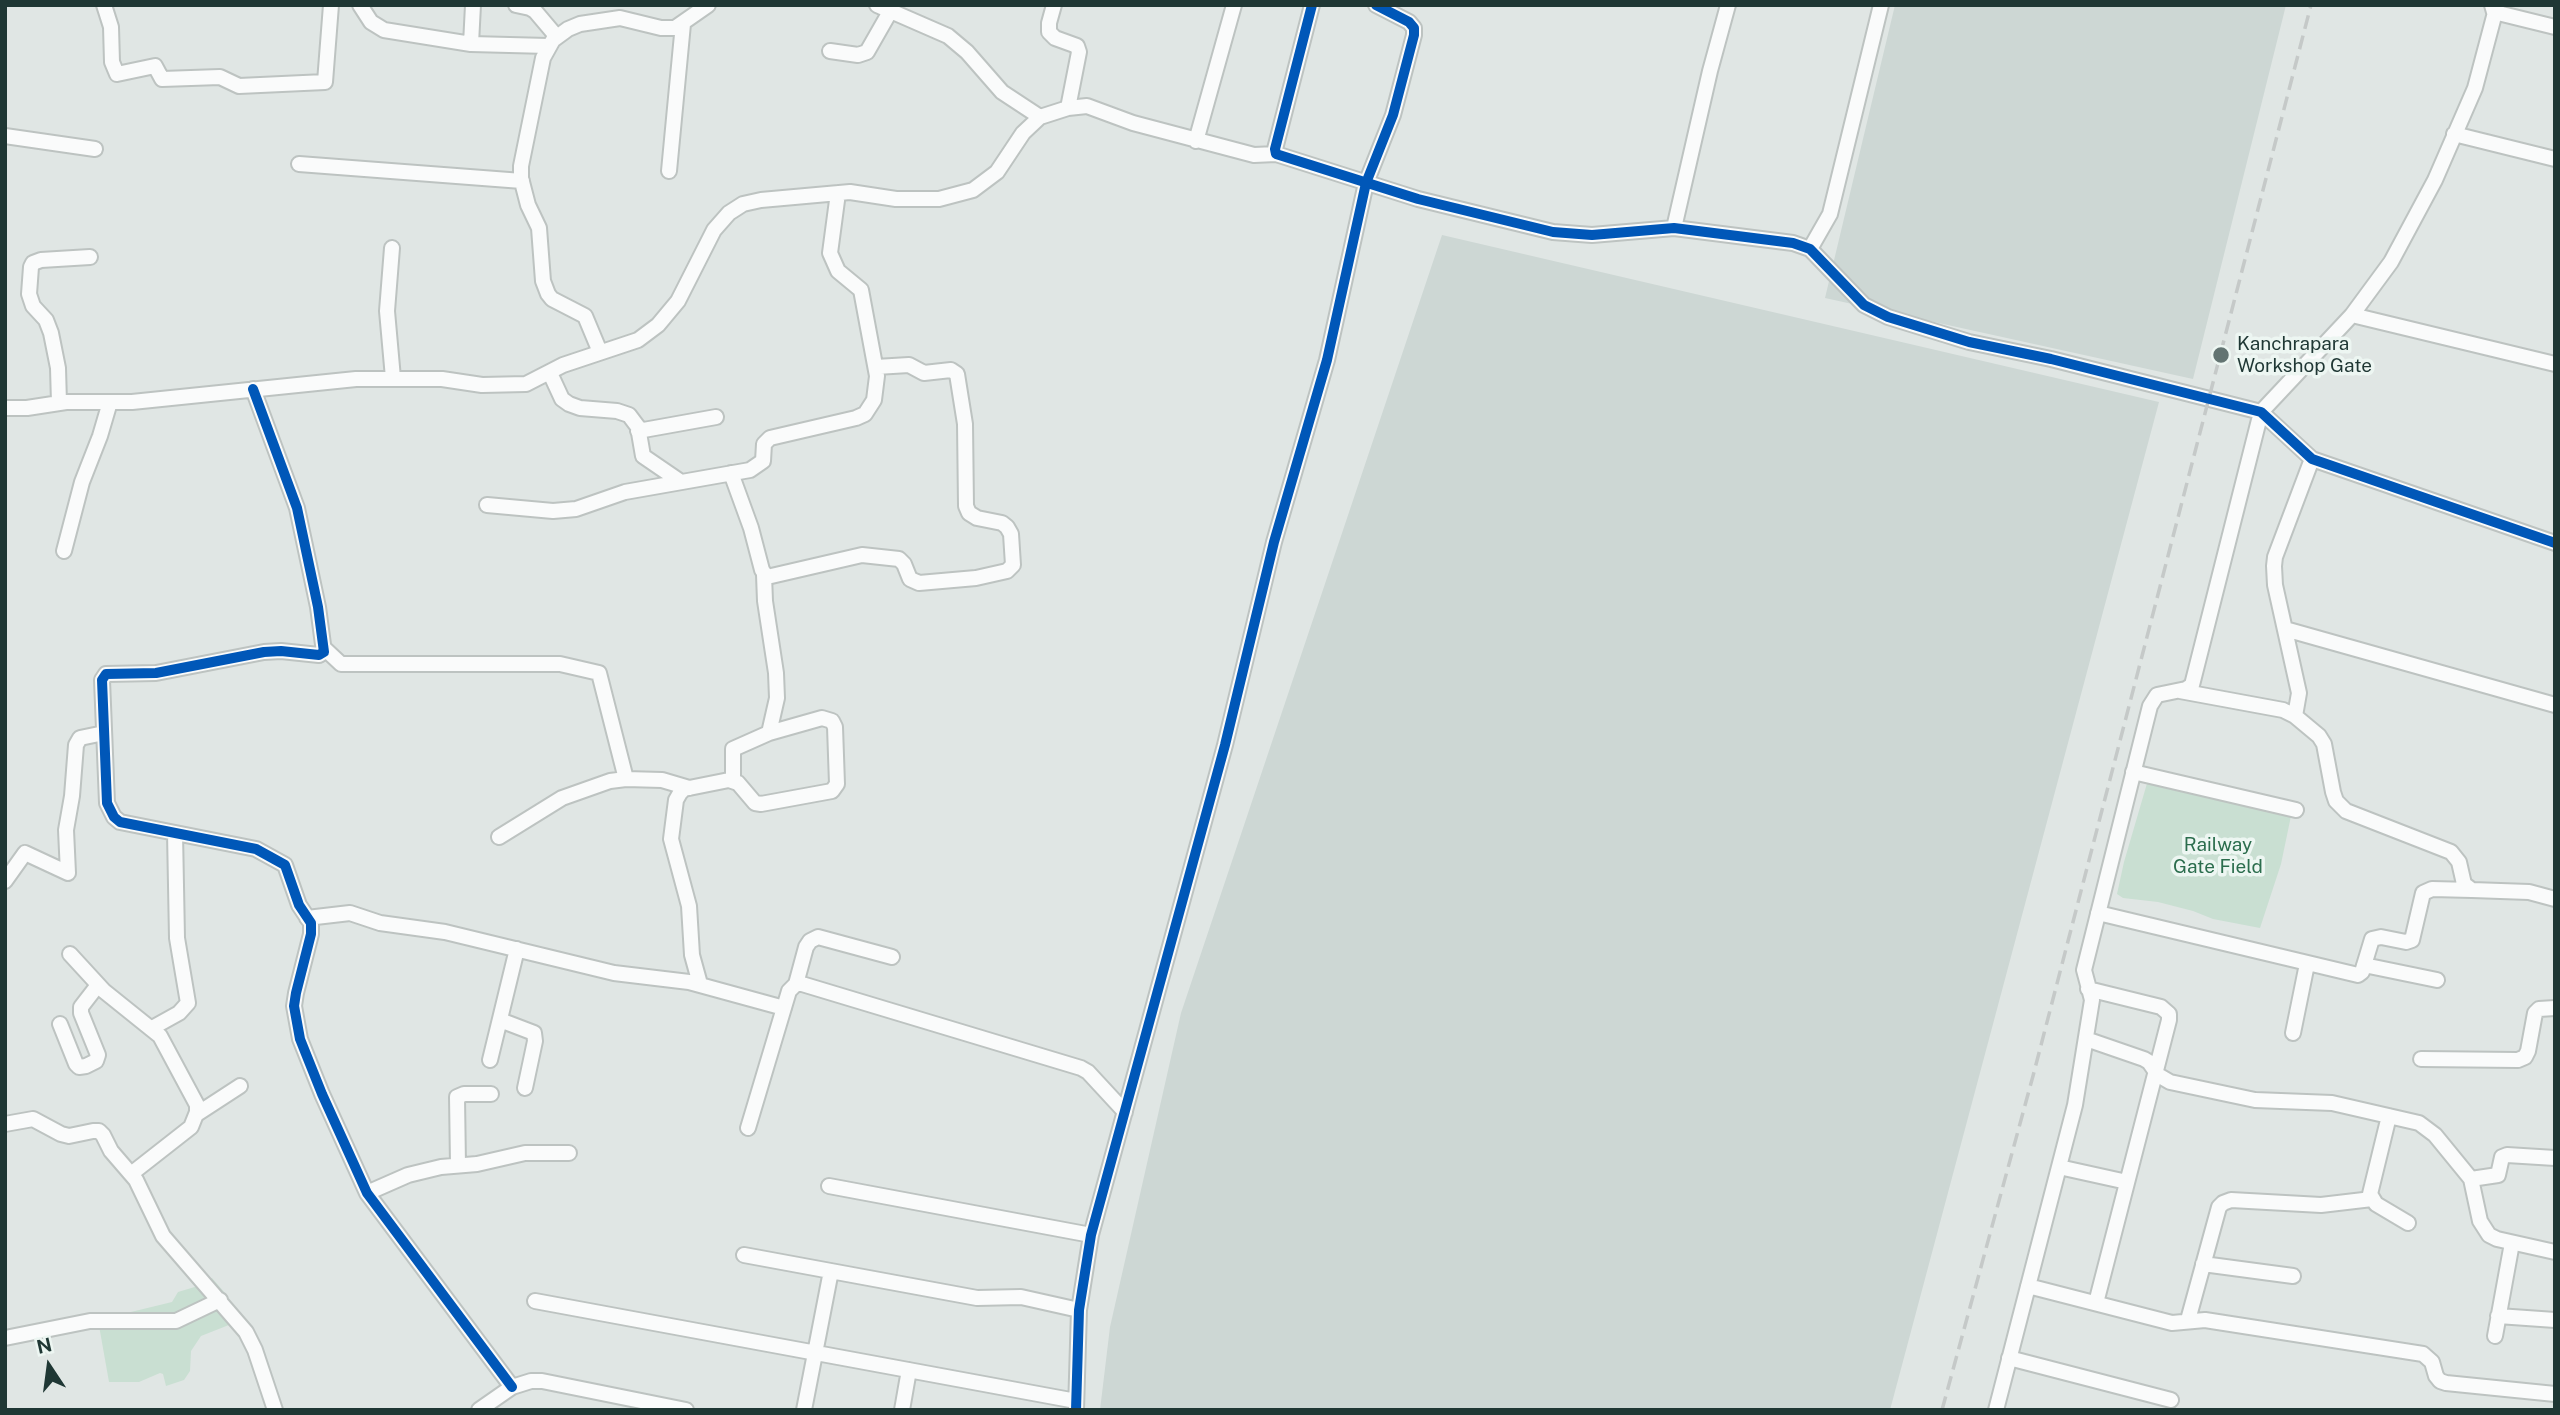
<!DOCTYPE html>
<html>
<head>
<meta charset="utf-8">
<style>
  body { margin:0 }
  #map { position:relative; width:2560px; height:1415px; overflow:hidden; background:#e0e6e4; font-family:"Public Sans",sans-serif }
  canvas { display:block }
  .frame { position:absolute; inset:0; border:7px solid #1f3734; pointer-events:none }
  .north { position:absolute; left:14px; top:1331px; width:70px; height:70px; -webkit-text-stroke:5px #edf6f2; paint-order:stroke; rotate:347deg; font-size:19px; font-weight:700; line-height:28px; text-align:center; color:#1f3734 }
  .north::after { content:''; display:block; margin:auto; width:24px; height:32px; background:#1f3734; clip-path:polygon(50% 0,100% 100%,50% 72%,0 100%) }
</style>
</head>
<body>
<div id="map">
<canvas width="2560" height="1415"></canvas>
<div class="frame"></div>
<div class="north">N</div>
</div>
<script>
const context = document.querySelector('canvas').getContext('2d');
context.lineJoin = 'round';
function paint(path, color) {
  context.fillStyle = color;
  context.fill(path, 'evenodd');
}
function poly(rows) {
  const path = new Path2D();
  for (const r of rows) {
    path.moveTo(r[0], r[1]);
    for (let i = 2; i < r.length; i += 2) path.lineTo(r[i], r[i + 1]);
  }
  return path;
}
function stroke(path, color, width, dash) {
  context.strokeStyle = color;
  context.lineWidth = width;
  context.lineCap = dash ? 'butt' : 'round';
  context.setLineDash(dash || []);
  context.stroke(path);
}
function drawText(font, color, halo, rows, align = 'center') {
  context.font = font + ' "Public Sans",sans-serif';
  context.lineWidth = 7;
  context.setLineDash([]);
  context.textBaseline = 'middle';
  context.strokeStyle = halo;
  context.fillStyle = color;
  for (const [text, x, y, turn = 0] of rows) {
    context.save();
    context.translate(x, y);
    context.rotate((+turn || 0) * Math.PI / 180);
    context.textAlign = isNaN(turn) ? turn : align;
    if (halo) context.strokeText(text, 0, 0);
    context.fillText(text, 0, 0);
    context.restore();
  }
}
const built = poly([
  [1895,5,2286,5,2193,379,1825,298],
  [1442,235,2159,402,1890,1410,1100,1410,1110,1327,1181,1013]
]);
const green = poly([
  [2148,780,2284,810,2291,816,2281,864,2260,928,2213,919,2193,911,2158,902,2123,898,2117,894,2124,862],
  [212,1278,225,1293,239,1321,201,1336,191,1351,190,1371,184,1380,166,1386,163,1374,160,1373,139,1382,109,1382,98,1320,172,1302,178,1292,198,1286]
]);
const minor = poly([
  [104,5,111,27,112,62,117,74,155,66,162,79,220,77,239,86,325,82,331,5],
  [360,5,371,22,384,30,471,44,548,46],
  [516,5,530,8,535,11,557,37],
  [877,5,948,36,967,52,1002,92,1040,117],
  [1054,5,1049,23,1049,32,1055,38,1077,46,1079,52,1068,108],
  [1312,5,1275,149,1276,154,1418,199,1553,232,1592,235,1674,228,1793,243,1810,249,1864,305,1888,317,1969,342,2051,359,2261,412,2312,459,2555,543],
  [2492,5,2494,12,2555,27],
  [471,44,473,5],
  [830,51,858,55,867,52,891,10],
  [2454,134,2555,159],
  [5,136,95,149],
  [1196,141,1234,5],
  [299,164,522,181],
  [669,171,683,24],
  [1674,228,1710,71,1728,5],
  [392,248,387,311,393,378],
  [1810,249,1830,214,1881,5],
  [2352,315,2391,262,2435,180,2475,88,2497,5],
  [600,352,585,316,552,299,548,294,543,281,539,228,528,205,521,178,521,166,543,58,553,40,568,29,580,24,620,18,661,28,675,28,708,5],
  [550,373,562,399,569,404,580,408,617,411,629,415,638,427,643,456,681,482],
  [253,389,297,508,318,607,324,652,319,655,281,651,264,652,156,673,106,674,102,680,107,803,114,817,120,822,256,849,285,865,299,905,311,923,311,934,296,993,294,1006,300,1039,322,1094,367,1193,512,1387],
  [59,403,58,368,51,333,46,320,33,306,29,294,31,267,33,263,41,260,90,257],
  [5,408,27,408,66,402,132,402,356,379,442,379,482,385,526,384,563,365,638,340,658,325,678,301,714,230,729,213,743,204,761,200,850,192,896,199,939,199,973,190,997,172,1023,133,1040,117,1068,108,1087,106,1133,123,1254,155,1276,154],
  [638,431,716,417],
  [731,473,751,528,762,570,767,577,862,555,899,559,904,564,910,579,919,583,976,578,1007,571,1013,565,1011,534,1007,527,1002,523,977,518,969,513,966,506,965,424,957,374,951,370,924,373,909,365,876,367],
  [487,505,553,511,576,509,625,492,750,470,763,461,764,444,770,438,856,418,865,414,874,400,877,376,861,290,838,271,830,253,838,193],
  [64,551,82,482,100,436,110,402],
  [2285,629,2555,705],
  [325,649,341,664,560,664,599,673,626,779],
  [2180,691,2283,710,2295,716,2319,736,2324,744,2333,792,2336,801,2346,811,2451,852,2459,862,2464,884,2472,890,2529,892,2555,899],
  [2295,716,2299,693,2275,585,2274,566,2275,557,2312,459],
  [2133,772,2296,810],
  [733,780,733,749,769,733,777,698,776,673,765,601,764,575],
  [499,837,562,798,610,781,626,779,662,780,689,788],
  [5,881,25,853,68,873,66,830,72,796,76,745,80,738,104,733],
  [2098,913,2358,975,2362,972,2372,939,2381,937,2406,942,2412,940,2423,893,2432,889,2472,890],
  [307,918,350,913,380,923,445,932,614,973,689,982,784,1008],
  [70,954,104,991,160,1036,197,1105,197,1112,191,1127,131,1174],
  [2364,965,2437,980],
  [700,984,692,955,689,906,671,839,676,800,680,793,684,789,729,780,738,783,755,803,761,804,832,791,837,784,835,727,832,721,822,718,769,733],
  [796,984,806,947,810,941,818,937,892,957],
  [2088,989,2161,1007,2169,1014,2169,1020,2096,1303],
  [500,1020,534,1033,535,1041,525,1088],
  [60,1024,76,1064,79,1067,86,1066,96,1061,98,1055,81,1013,81,1007,98,985],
  [152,1028,179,1013,188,1003,177,938,175,833],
  [2293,1033,2307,964],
  [2086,1039,2144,1059,2149,1062,2158,1075,2170,1082,2255,1100,2332,1103,2419,1123,2435,1135,2471,1179,2480,1221,2489,1235,2497,1239,2555,1252],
  [2421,1059,2518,1060,2525,1057,2528,1051,2535,1013,2539,1009,2555,1008],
  [490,1060,517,949],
  [197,1114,240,1086],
  [2389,1116,2370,1194,2376,1204,2408,1223],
  [5,1124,33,1119,61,1134,69,1136,93,1131,99,1131,103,1135,111,1151,136,1180,163,1236,246,1332,255,1350,275,1410],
  [748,1128,789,991,796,984,802,984,1081,1068,1088,1072,1125,1112],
  [458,1165,457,1097,464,1094,491,1094],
  [2059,1167,2127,1182],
  [2471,1179,2498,1175,2502,1157,2507,1155,2555,1158],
  [829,1186,1091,1235],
  [367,1193,408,1175,441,1167,477,1164,525,1153,569,1153],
  [744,1255,977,1298,1021,1297,1079,1310],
  [2203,1264,2293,1276],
  [2028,1286,2172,1323,2205,1320,2423,1354,2432,1362,2436,1376,2440,1381,2446,1383,2555,1394],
  [535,1301,1076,1401],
  [2498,1316,2555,1320],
  [2188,1320,2219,1207,2223,1203,2231,1200,2321,1205,2372,1199],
  [2495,1336,2512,1243],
  [5,1338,90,1321,176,1321,220,1300],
  [2009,1358,2171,1400],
  [479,1410,512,1387,531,1381,542,1381,686,1410],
  [804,1410,831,1271],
  [902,1410,909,1370],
  [1076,1410,1079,1310,1091,1235,1225,745,1274,542,1327,360,1366,183,1393,115,1414,35,1414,28,1409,22,1376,5],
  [1996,1410,2075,1105,2092,1000,2084,970,2150,706,2157,695,2186,689,2192,685,2261,412,2352,315,2555,364]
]);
const rail = poly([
  [1942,1410,2033,1076,2311,5]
]);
const cycleway = poly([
  [1312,5,1275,149,1276,154,1418,199,1553,232,1592,235,1674,228,1793,243,1810,249,1864,305,1888,317,1969,342,2051,359,2261,412,2312,459,2555,543],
  [253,389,297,508,318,607,324,652,319,655,281,651,264,652,156,673,106,674,102,680,107,803,114,817,120,822,256,849,285,865,299,905,311,923,311,934,296,993,294,1006,300,1039,322,1094,367,1193,512,1387],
  [1076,1410,1079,1310,1091,1235,1225,745,1274,542,1327,360,1366,183,1393,115,1414,35,1414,28,1409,22,1376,5]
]);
const markers = [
  [2221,355,9,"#637472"]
];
const poiNames = [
  ["Kanchrapara",2237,344],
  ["Workshop Gate",2237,366]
];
const parkNames = [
  ["Railway",2218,845],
  ["Gate Field",2218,867]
];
paint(built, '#cdd7d4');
paint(green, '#c9dfd2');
stroke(minor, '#bdc3c1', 18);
stroke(minor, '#fafbfb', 14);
stroke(rail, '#c5c9c8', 3.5, [14, 7]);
stroke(cycleway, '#0057b8', 10);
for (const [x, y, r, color] of markers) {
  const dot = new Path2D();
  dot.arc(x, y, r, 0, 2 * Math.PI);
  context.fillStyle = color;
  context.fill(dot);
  stroke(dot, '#edf6f2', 2.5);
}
drawText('19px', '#1f3734', '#edf6f2', poiNames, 'left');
drawText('19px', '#2b6d4d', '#edf6f2', parkNames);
</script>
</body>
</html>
